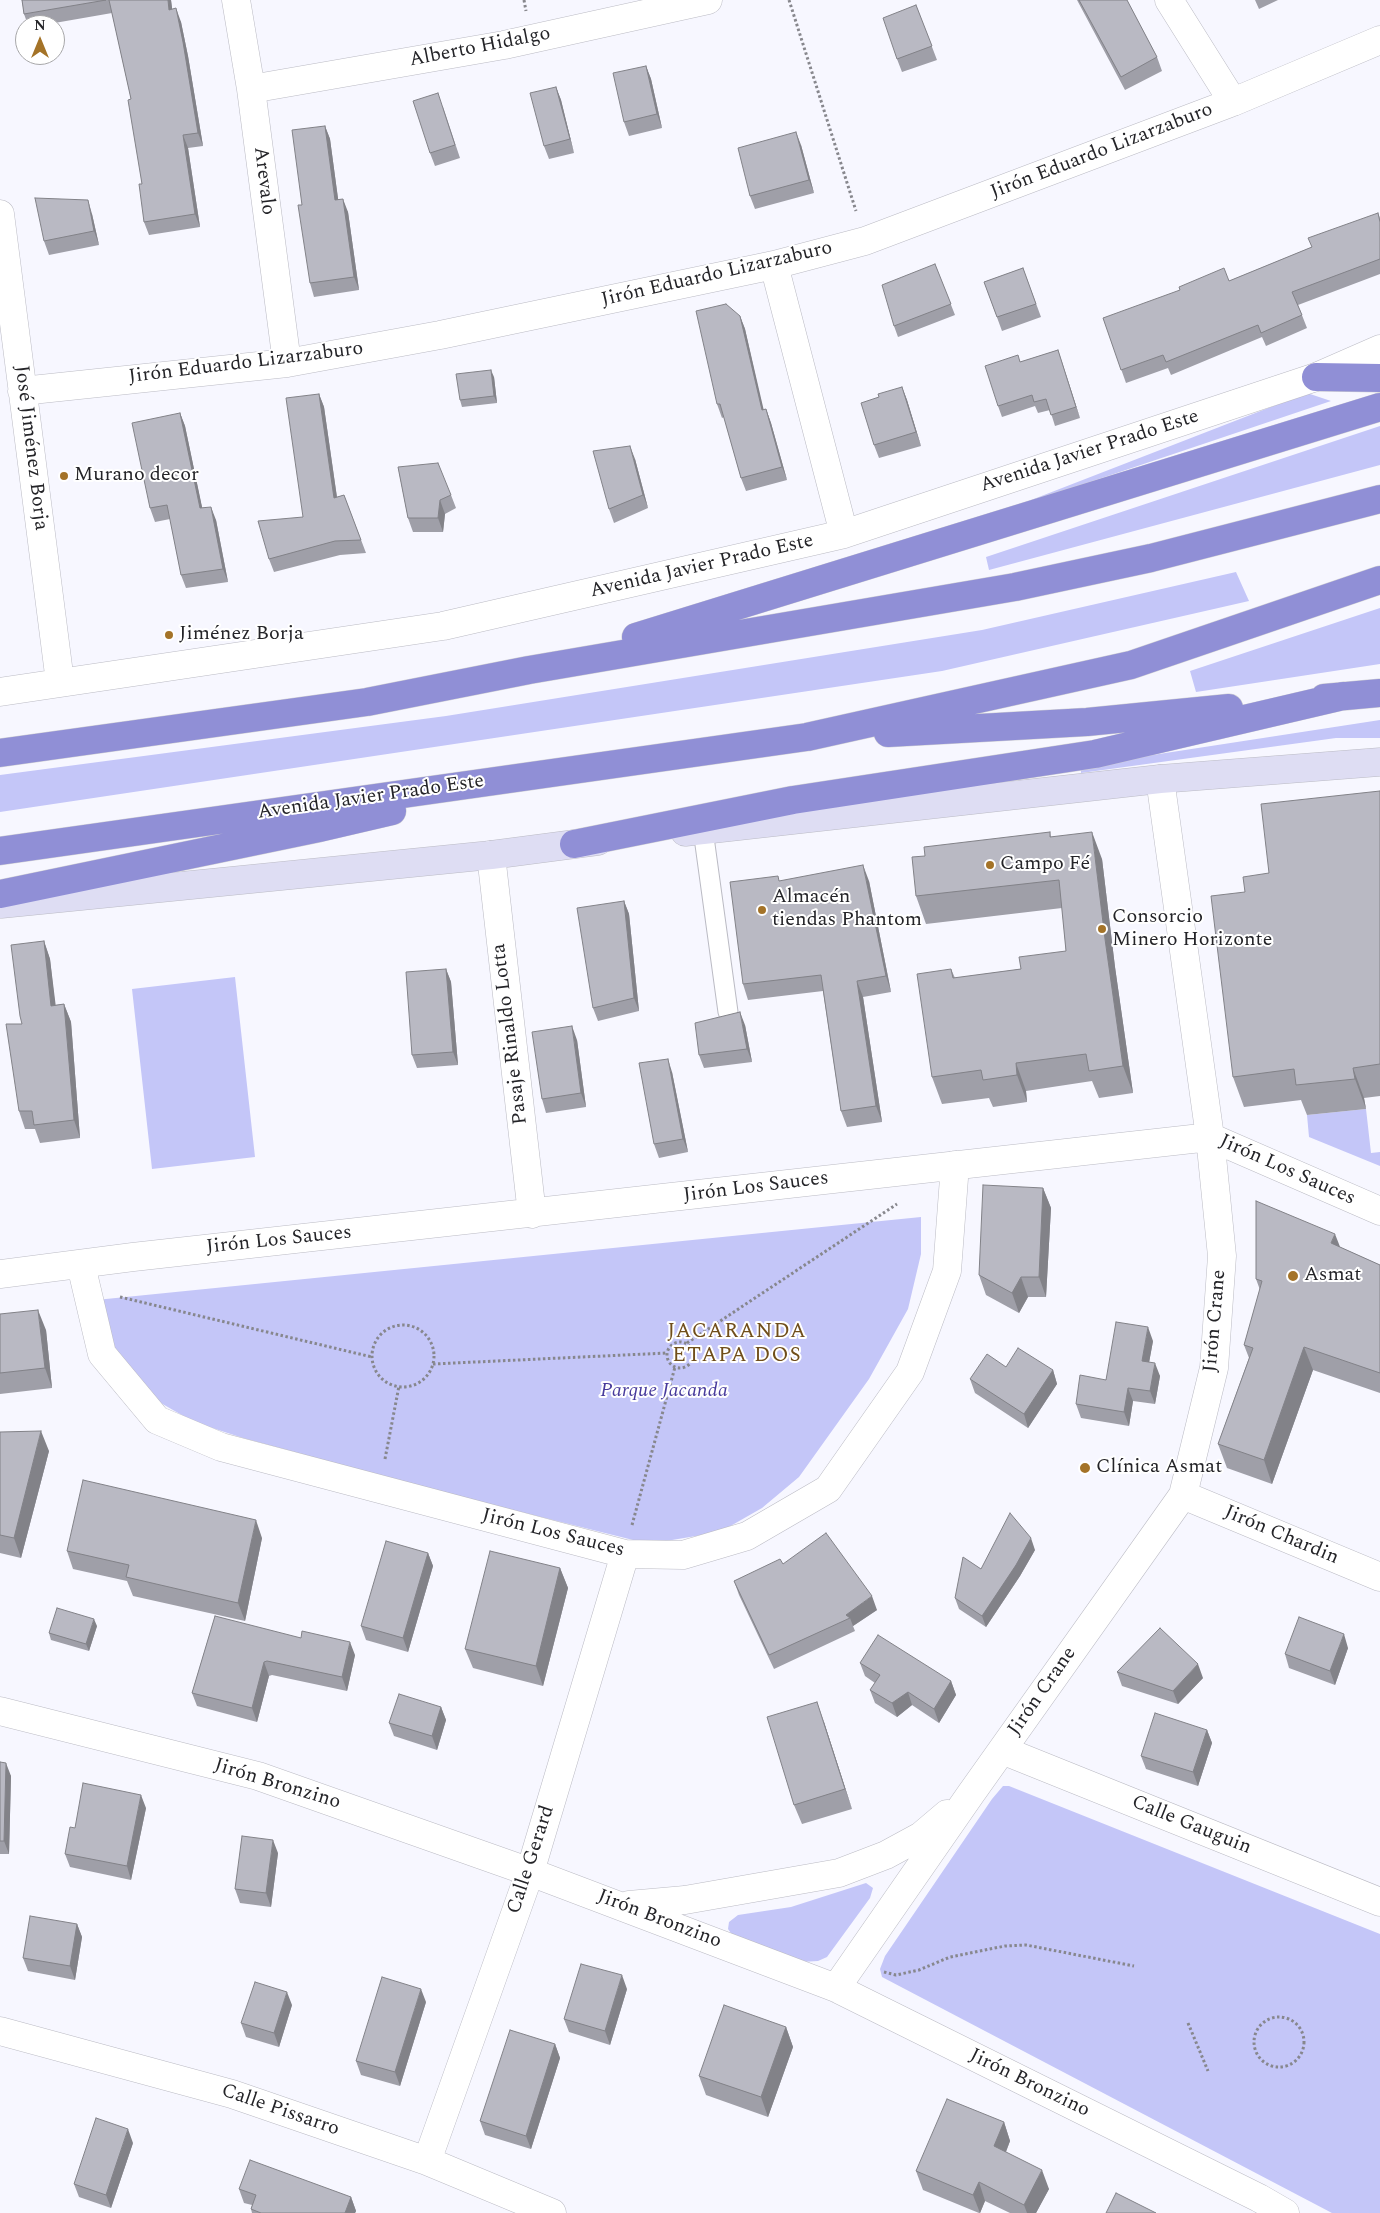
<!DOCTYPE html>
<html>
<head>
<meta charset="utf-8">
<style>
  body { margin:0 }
  #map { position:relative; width:1380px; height:2213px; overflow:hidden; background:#f7f7ff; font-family:Spectral,serif }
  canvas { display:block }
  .north { position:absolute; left:15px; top:15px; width:50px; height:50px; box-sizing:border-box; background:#fff; border:1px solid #a7a7a9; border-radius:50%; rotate:0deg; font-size:14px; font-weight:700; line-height:20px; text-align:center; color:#242428 }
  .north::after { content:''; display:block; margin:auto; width:18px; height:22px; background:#a47328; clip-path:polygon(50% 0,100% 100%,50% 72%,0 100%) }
</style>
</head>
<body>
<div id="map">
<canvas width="1380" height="2213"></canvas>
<div class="north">N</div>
</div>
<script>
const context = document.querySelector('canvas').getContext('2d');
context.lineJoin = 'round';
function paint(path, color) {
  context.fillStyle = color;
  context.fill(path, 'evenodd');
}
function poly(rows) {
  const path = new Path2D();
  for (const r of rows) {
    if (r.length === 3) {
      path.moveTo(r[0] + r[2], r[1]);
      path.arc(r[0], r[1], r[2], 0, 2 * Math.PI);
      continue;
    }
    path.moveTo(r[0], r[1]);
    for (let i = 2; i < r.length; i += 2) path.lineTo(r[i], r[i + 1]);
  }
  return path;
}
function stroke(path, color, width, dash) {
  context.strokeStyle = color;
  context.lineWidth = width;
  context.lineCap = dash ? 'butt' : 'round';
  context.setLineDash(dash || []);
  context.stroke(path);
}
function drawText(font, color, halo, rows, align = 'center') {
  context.font = font + ' Spectral,serif';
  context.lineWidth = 4;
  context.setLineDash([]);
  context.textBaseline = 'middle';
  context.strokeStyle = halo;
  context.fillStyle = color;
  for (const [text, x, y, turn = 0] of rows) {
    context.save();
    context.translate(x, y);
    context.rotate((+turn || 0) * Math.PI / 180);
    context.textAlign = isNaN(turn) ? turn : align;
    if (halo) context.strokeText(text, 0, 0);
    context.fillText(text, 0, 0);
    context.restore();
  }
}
const green = poly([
  [1307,393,1331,401,995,514],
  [1380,426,1380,465,989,570,986,557],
  [1236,572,1249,601,942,671,0,812,0,775,446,716,982,630],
  [1380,608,1380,664,1196,692,1190,671],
  [1380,720,1380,738,1336,738,1081,773,1081,766],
  [235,977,255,1157,152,1169,132,989],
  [1366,1109,1371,1153,1380,1152,1380,1166,1309,1137,1307,1115],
  [921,1217,921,1254,908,1309,869,1379,799,1477,762,1508,720,1532,660,1542,641,1542,445,1493,243,1438,194,1422,159,1402,109,1348,96,1300],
  [1003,1786,1009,1786,1380,1934,1380,2213,1332,2213,882,1977,880,1969,885,1956,992,1799],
  [866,1883,873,1888,870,1898,827,1957,818,1961,801,1962,733,1936,728,1929,729,1922,738,1915,791,1907]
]);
const path = poly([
  [524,0,526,11],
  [789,0,856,211],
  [120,1297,372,1357],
  [403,1356,31],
  [680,1355,13],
  [687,1343,897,1204],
  [433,1364,667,1353],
  [385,1459,399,1386],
  [632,1525,675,1367],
  [884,1972,896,1975,919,1970,950,1957,1005,1946,1026,1945,1134,1966],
  [1279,2042,25],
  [1188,2023,1208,2071]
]);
const lane = poly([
  [703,830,728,1012]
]);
const street = poly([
  [236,0,251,89,287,363],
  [1169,0,1233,102],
  [251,89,504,45,708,0],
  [0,214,60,682],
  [774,265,844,534],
  [22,391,287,363,440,335,774,265,865,241,1233,102,1380,40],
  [0,692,443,626,844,534,1316,377,1380,349],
  [491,855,532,1214],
  [81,1265,102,1354,157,1420,221,1447,625,1554,683,1555,747,1536,828,1489,910,1372,947,1271,955,1165],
  [0,1274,133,1257,1210,1137,1380,1211],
  [1183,1495,1380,1577],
  [0,1711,258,1776,530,1872,836,1988,1259,2198,1285,2213],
  [1002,1750,1380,1902],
  [629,1905,685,1900,839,1873,886,1855,921,1836,947,1814],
  [836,1988,970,1795,1183,1495,1214,1368,1222,1256,1210,1137,1160,779],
  [0,2031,232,2094,427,2161,552,2213],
  [427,2161,530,1872,625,1554]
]);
const secondary = poly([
  [685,832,1160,779,1380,762],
  [1,904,491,855,598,841]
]);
const highway = poly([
  [1316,377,1380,378],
  [636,637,1380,407],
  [1324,698,1380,693],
  [888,733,1087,722,1229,708],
  [0,753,367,702,529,670,1015,587,1151,558,1380,499],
  [574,844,793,800,1095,754,1343,696],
  [0,851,807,737,1131,665,1380,580],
  [0,894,319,828,392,811]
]);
const wall = poly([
  [22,0,171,0,172,9,181,22,188,56,203,146,188,148,200,227,149,235,144,222,142,184,131,99,112,13,43,25,28,25,24,14],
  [1077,0,1127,0,1157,57,1162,71,1125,90],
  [1255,0,1278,0,1259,9],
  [916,5,937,60,902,72,897,59],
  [646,66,651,79,662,128,629,136,624,122],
  [556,87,561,100,574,153,549,159,544,146],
  [443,107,460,158,435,166,430,153],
  [325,126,330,139,338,199,348,212,359,290,314,297,310,283,302,205],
  [801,145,814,193,755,209,750,196],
  [1378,213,1380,218,1380,274,1298,305,1307,328,1266,346,1262,337,1171,375,1168,368,1126,383,1103,318,1229,281,1312,247],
  [92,214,99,245,49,255,44,241],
  [935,264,955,315,898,337,894,326],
  [1023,268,1041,317,1002,331,984,282],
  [740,316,745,329,763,410,766,409,771,423,787,480,746,491,741,478,724,417,722,418,717,404],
  [1058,350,1080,418,1055,426,1050,410,1038,413,1035,406,1002,417,998,406,1020,362],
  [494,377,497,403,462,407,460,400],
  [902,387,907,400,921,446,879,458,874,445,879,397],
  [319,394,324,407,337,497,344,495,366,553,340,555,274,572,269,559,303,517],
  [180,413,185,426,202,508,216,520,228,582,186,588,181,575,170,519,155,522,150,508],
  [635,459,648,508,614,523,609,509],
  [398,467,451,495,456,508,445,514,443,532,413,532,408,518],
  [1380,791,1380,1096,1364,1098,1366,1109,1307,1115,1301,1100,1244,1107,1233,1077,1245,892,1269,873],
  [1050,832,1051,837,1102,859,1115,967,1133,1093,1099,1098,1092,1081,1026,1091,1027,1102,993,1107,989,1098,942,1104,932,1077,951,969,955,978,1021,969,1066,951,1062,908,926,924,916,896,925,856],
  [780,881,869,881,891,992,863,997,882,1122,847,1127,841,1111,823,991,748,1000,743,984],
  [624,901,629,914,639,1011,598,1021,593,1008],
  [44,941,50,959,55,1005,64,1004,71,1022,80,1138,40,1143,35,1129,25,1129,19,1111,22,1024],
  [446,969,451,982,458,1065,417,1068,412,1055],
  [745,1025,752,1062,704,1068,699,1055],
  [577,1040,586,1107,546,1113,542,1099],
  [672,1072,688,1152,659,1158,654,1144],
  [1043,1188,1051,1208,1046,1297,1028,1297,1019,1313,986,1295,979,1275],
  [1340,1247,1380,1265,1380,1393,1313,1370,1272,1484,1227,1468,1218,1444,1249,1358,1244,1345,1260,1290,1256,1279],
  [0,1314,46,1330,52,1388,0,1394],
  [1153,1341,1149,1362,1160,1376,1155,1404,1133,1401,1129,1426,1081,1418,1076,1404],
  [1006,1367,1053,1370,1057,1384,1028,1428,975,1393,970,1379],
  [0,1432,49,1451,21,1558,0,1553],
  [262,1538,245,1621,133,1596,127,1581,73,1569,67,1551],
  [1035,1550,1020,1576,986,1627,959,1609,955,1598,981,1569],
  [428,1553,433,1566,408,1652,366,1640,361,1626],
  [783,1564,877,1610,853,1626,855,1631,774,1669,739,1595,734,1581],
  [560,1568,568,1588,543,1686,473,1668,465,1649],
  [215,1616,355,1655,347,1691,272,1675,269,1676,257,1722,197,1706,192,1693],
  [97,1626,89,1651,51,1640,49,1633],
  [1348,1648,1335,1685,1289,1668,1285,1654],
  [860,1663,951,1681,956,1695,939,1723,912,1705,897,1717,875,1703,870,1690,875,1683,865,1676],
  [1117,1672,1203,1678,1178,1704,1122,1686],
  [441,1707,446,1720,437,1750,394,1736,389,1723],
  [824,1722,852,1809,802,1824,794,1805],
  [1207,1730,1212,1743,1198,1786,1146,1769,1141,1756],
  [0,1762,11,1776,9,1854,0,1854],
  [146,1808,131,1880,70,1867,65,1854,75,1828],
  [278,1853,271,1907,240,1903,235,1889],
  [77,1924,82,1937,75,1980,28,1971,23,1958],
  [627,1989,610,2045,569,2032,564,2019],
  [426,2002,400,2086,361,2075,356,2061],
  [292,2005,279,2047,246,2037,241,2023],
  [786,2027,793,2047,768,2117,706,2095,699,2076],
  [555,2044,560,2058,531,2149,485,2135,480,2121],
  [1004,2122,1010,2141,1006,2152,1049,2189,1036,2213,1010,2213,985,2201,980,2213,979,2213,923,2190,916,2171],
  [133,2143,111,2208,79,2197,74,2184],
  [239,2189,351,2197,356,2211,355,2213,252,2213,251,2209,252,2205,244,2203]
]);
const shadedWall = poly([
  [168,0,171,0,174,23,169,10],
  [176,8,181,22,188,56,203,146,198,133],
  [646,66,651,79,662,128,657,114],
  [556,87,561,100,574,153,570,139],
  [325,126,330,139,340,213,335,200],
  [796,132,801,145,814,193,809,180],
  [183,135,188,148,200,227,195,214],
  [343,199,348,212,359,290,354,277],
  [88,200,92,214,99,245,94,231],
  [740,316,745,329,767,424,762,410],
  [1058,350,1062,362,1080,418,1076,407],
  [491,370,494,377,497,403,494,396],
  [902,387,907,400,921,446,916,432],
  [319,394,324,407,339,512,334,498],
  [766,409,771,423,787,480,782,467],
  [180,413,185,426,205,521,200,508],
  [630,446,635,459,648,508,643,495],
  [440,500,445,514,443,532,438,518],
  [211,507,216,520,228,582,223,569],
  [1092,832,1102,859,1115,967,1133,1093,1123,1066,1105,939],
  [863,865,869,881,891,992,886,976],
  [624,901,629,914,639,1011,634,998],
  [44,941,50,959,58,1024,51,1006],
  [446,969,451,982,458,1065,453,1052],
  [857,981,863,997,882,1122,876,1106],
  [64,1004,71,1022,80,1138,74,1120],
  [740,1012,745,1025,752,1062,747,1049],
  [572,1026,577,1040,586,1107,581,1093],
  [668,1059,672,1072,688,1152,683,1139],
  [1016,1063,1026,1091,1027,1102,1017,1075],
  [1353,1068,1364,1098,1366,1109,1355,1079],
  [1043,1188,1051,1208,1046,1297,1039,1277],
  [1335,1234,1344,1257,1331,1243],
  [1021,1277,1028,1297,1019,1313,1012,1293],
  [38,1310,46,1330,52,1388,45,1368],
  [1148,1327,1153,1341,1147,1374,1142,1361],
  [1304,1347,1313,1370,1272,1484,1264,1460],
  [1155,1363,1160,1376,1155,1404,1150,1391],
  [1053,1370,1057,1384,1028,1428,1024,1414],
  [1128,1388,1133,1401,1129,1426,1124,1412],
  [41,1431,49,1451,21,1558,14,1538],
  [256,1520,262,1538,245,1621,238,1603],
  [1031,1538,1035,1550,1020,1576,986,1627,982,1616],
  [428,1553,433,1566,408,1652,403,1638],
  [560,1568,568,1588,543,1686,536,1666],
  [872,1596,877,1610,853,1626,850,1618,846,1615],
  [94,1619,97,1626,89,1651,86,1644],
  [1344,1634,1348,1648,1335,1685,1330,1671],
  [350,1642,355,1655,347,1691,342,1677],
  [264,1662,269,1676,257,1722,252,1708],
  [1198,1664,1203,1678,1178,1704,1173,1691],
  [951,1681,956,1695,939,1723,934,1709],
  [908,1692,912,1705,897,1717,892,1703],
  [817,1702,824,1722,852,1809,845,1789],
  [441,1707,446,1720,437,1750,432,1736],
  [1207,1730,1212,1743,1198,1786,1193,1772],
  [6,1763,11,1776,9,1854,4,1841],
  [141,1795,146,1808,131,1880,127,1866],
  [273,1840,278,1853,271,1907,266,1893],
  [77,1924,82,1937,75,1980,70,1966],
  [622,1975,627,1989,610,2045,605,2031],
  [421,1989,426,2002,400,2086,395,2072],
  [287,1992,292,2005,279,2047,274,2033],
  [786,2027,793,2047,768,2117,761,2097],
  [555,2044,560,2058,531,2149,526,2136],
  [1004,2122,1010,2141,1001,2164,994,2146],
  [128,2129,133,2143,111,2208,106,2195],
  [1042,2170,1049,2189,1036,2213,1027,2213,1024,2205],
  [979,2182,985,2201,980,2213,973,2195],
  [351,2197,356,2211,355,2213,345,2213]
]);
const building = poly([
  [22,0,106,0,24,14,22,0],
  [109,0,168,0,169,10,176,8,183,42,198,133,183,135,195,214,144,222,139,184,142,184,128,100,131,99,109,0],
  [1079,0,1127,0,1157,57,1121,77,1079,0],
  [916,5,932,46,897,59,883,18,916,5],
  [646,66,657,114,624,122,613,73,646,66],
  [556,87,570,139,544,146,530,93,556,87],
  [438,93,455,145,430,153,413,101,438,93],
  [325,126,335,200,343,199,354,277,310,283,298,205,302,205,292,130,325,126],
  [796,132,809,180,750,196,738,148,796,132],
  [35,198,88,200,94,231,44,241,35,198],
  [1378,213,1380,222,1380,259,1292,292,1302,315,1261,333,1258,325,1166,362,1163,355,1121,370,1103,318,1180,290,1179,287,1224,268,1229,281,1312,247,1308,238,1378,213],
  [935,264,951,304,894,326,882,285,935,264],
  [1023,268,1036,304,997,317,984,282,1023,268],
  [726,304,740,316,762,410,766,409,782,467,741,478,720,404,717,404,696,311,726,304],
  [1058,350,1076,407,1051,415,1046,399,1034,402,1032,395,998,406,985,366,1018,355,1020,362,1058,350],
  [491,370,494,396,460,400,456,374,491,370],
  [902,387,916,432,874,445,861,403,879,397,878,394,902,387],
  [319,394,334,498,344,495,361,540,335,541,269,559,258,521,303,517,286,398,319,394],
  [180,413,200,508,211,507,223,569,181,575,167,505,150,508,132,423,180,413],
  [630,446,643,495,609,509,593,451,630,446],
  [438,463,451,495,440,500,438,518,408,518,398,467,438,463],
  [1380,791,1380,1064,1353,1068,1355,1079,1296,1085,1294,1069,1233,1077,1211,896,1245,892,1243,877,1269,873,1261,804,1380,791],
  [1050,832,1050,837,1092,832,1105,939,1123,1066,1089,1071,1086,1054,1016,1063,1017,1075,983,1080,981,1070,932,1077,917,974,951,969,953,978,1021,969,1019,957,1066,951,1059,880,916,896,912,857,925,856,924,847,1050,832],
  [863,865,886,976,857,981,876,1106,841,1111,821,975,743,984,730,882,778,876,779,881,863,865],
  [624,901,634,998,593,1008,577,908,624,901],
  [44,941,51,1006,64,1004,74,1120,34,1125,32,1111,19,1111,6,1024,22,1024,20,1016,11,945,44,941],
  [446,969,453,1052,412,1055,406,972,446,969],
  [740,1012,747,1049,699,1055,695,1023,740,1012],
  [572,1026,581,1093,542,1099,532,1032,572,1026],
  [668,1059,683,1139,654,1144,639,1063,668,1059],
  [983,1185,1043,1188,1039,1277,1021,1277,1012,1293,979,1275,983,1185],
  [1256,1201,1335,1234,1331,1243,1380,1265,1380,1373,1304,1347,1264,1460,1218,1444,1253,1348,1244,1345,1262,1281,1256,1279,1256,1201],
  [38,1310,45,1368,0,1373,0,1314,38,1310],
  [1116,1322,1148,1327,1142,1361,1155,1363,1150,1391,1128,1388,1124,1412,1076,1404,1080,1375,1106,1380,1116,1322],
  [1018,1348,1053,1370,1024,1414,970,1379,987,1354,1006,1367,1018,1348],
  [41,1431,14,1538,0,1535,0,1432,41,1431],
  [83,1480,256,1520,238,1603,126,1577,129,1565,67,1551,83,1480],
  [1010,1513,1031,1538,1016,1565,982,1616,955,1598,963,1557,981,1569,1010,1513],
  [826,1533,872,1596,846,1615,850,1618,769,1655,734,1581,780,1559,783,1564,826,1533],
  [386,1541,428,1553,403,1638,361,1626,386,1541],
  [490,1551,560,1568,536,1666,465,1649,490,1551],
  [57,1608,94,1619,86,1644,49,1633,57,1608],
  [215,1616,301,1638,302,1631,350,1642,342,1677,267,1661,264,1662,252,1708,192,1693,215,1616],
  [1299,1617,1344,1634,1330,1671,1285,1654,1299,1617],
  [1160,1628,1198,1664,1173,1691,1117,1672,1160,1628],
  [878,1635,951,1681,934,1709,908,1692,892,1703,870,1690,880,1675,860,1663,878,1635],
  [399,1694,441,1707,432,1736,389,1723,399,1694],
  [817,1702,845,1789,794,1805,767,1717,817,1702],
  [1155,1713,1207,1730,1193,1772,1141,1756,1155,1713],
  [0,1762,6,1763,4,1841,0,1841,0,1762],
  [83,1783,141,1795,127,1866,65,1854,70,1827,75,1828,83,1783],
  [242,1836,273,1840,266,1893,235,1889,242,1836],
  [30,1916,77,1924,70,1966,23,1958,30,1916],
  [581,1964,622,1975,605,2031,564,2019,581,1964],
  [382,1977,421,1989,395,2072,356,2061,382,1977],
  [255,1982,287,1992,274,2033,241,2023,255,1982],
  [724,2005,786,2027,761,2097,699,2076,724,2005],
  [510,2030,555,2044,526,2136,480,2121,510,2030],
  [947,2099,1004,2122,994,2146,1042,2170,1024,2205,979,2182,973,2195,916,2171,947,2099],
  [96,2118,128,2129,106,2195,74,2184,96,2118],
  [250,2160,351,2197,345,2213,261,2213,251,2209,256,2195,239,2189,250,2160],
  [1116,2193,1156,2213,1106,2213,1116,2193]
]);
const markers = [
  [64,476,5,"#a47328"],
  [169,635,5,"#a47328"],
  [990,865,5,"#a47328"],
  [762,910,5,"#a47328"],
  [1102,929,5,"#a47328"],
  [1293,1276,6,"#a47328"],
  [1085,1468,6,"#a47328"]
];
const streetNames = [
  ["Alberto Hidalgo",480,48,-11],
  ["Jirón Eduardo Lizarzaburo",1102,152,-21],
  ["Arevalo",263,181,83],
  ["Jirón Eduardo Lizarzaburo",717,275,-13],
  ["Jirón Eduardo Lizarzaburo",246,364,-7],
  ["José Jiménez Borja",30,448,83],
  ["Avenida Javier Prado Este",1090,452,-18],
  ["Avenida Javier Prado Este",702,567,-13],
  ["Avenida Javier Prado Este",371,798,-8],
  ["Pasaje Rinaldo Lotta",511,1034,-97],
  ["Jirón Los Sauces",1287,1171,24],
  ["Jirón Los Sauces",756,1188,-7],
  ["Jirón Los Sauces",279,1241,-6],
  ["Jirón Crane",1216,1321,-85],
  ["Jirón Los Sauces",553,1534,14],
  ["Jirón Chardin",1281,1536,23],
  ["Jirón Crane",1043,1692,-55],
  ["Jirón Bronzino",277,1785,17],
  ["Calle Gauguin",1191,1826,22],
  ["Calle Gerard",532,1860,-72],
  ["Jirón Bronzino",659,1920,21],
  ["Jirón Bronzino",1029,2084,26],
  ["Calle Pissarro",280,2111,19]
];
const poiNames = [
  ["Murano decor",74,476],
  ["Jiménez Borja",179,635],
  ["Campo Fé",1000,865],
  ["Almacén",772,898],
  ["tiendas Phantom",772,921],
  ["Consorcio",1112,918],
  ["Minero Horizonte",1112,941],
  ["Asmat",1304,1276],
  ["Clínica Asmat",1096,1468]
];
const parkNames = [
  ["Parque Jacanda",664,1392]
];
const neighbourhoodNames = [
  ["JACARANDA",737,1333],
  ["ETAPA DOS",737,1357]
];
paint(green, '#c4c6f8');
stroke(lane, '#bbbbc4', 21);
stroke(street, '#bbbbc4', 29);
stroke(secondary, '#bbbbc4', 29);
stroke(highway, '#d3d3d4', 29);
stroke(path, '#87878d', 3, [2.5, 2.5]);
stroke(lane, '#fff', 19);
stroke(street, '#fff', 28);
stroke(secondary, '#deddf3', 28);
stroke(highway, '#908fd6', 28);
paint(wall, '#9f9fa8');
paint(shadedWall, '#828288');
paint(building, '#b9b9c3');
stroke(building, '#828288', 1);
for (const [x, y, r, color] of markers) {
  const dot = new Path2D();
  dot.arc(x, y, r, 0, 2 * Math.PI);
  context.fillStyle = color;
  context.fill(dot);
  stroke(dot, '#fff', 2);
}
drawText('20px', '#242428', '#fff', streetNames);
drawText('20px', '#242428', '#fff', poiNames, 'left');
drawText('italic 20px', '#473a9b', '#fff', parkNames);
context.letterSpacing = '1px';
drawText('21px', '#704e1b', '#fff', neighbourhoodNames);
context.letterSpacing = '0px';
</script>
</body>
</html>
